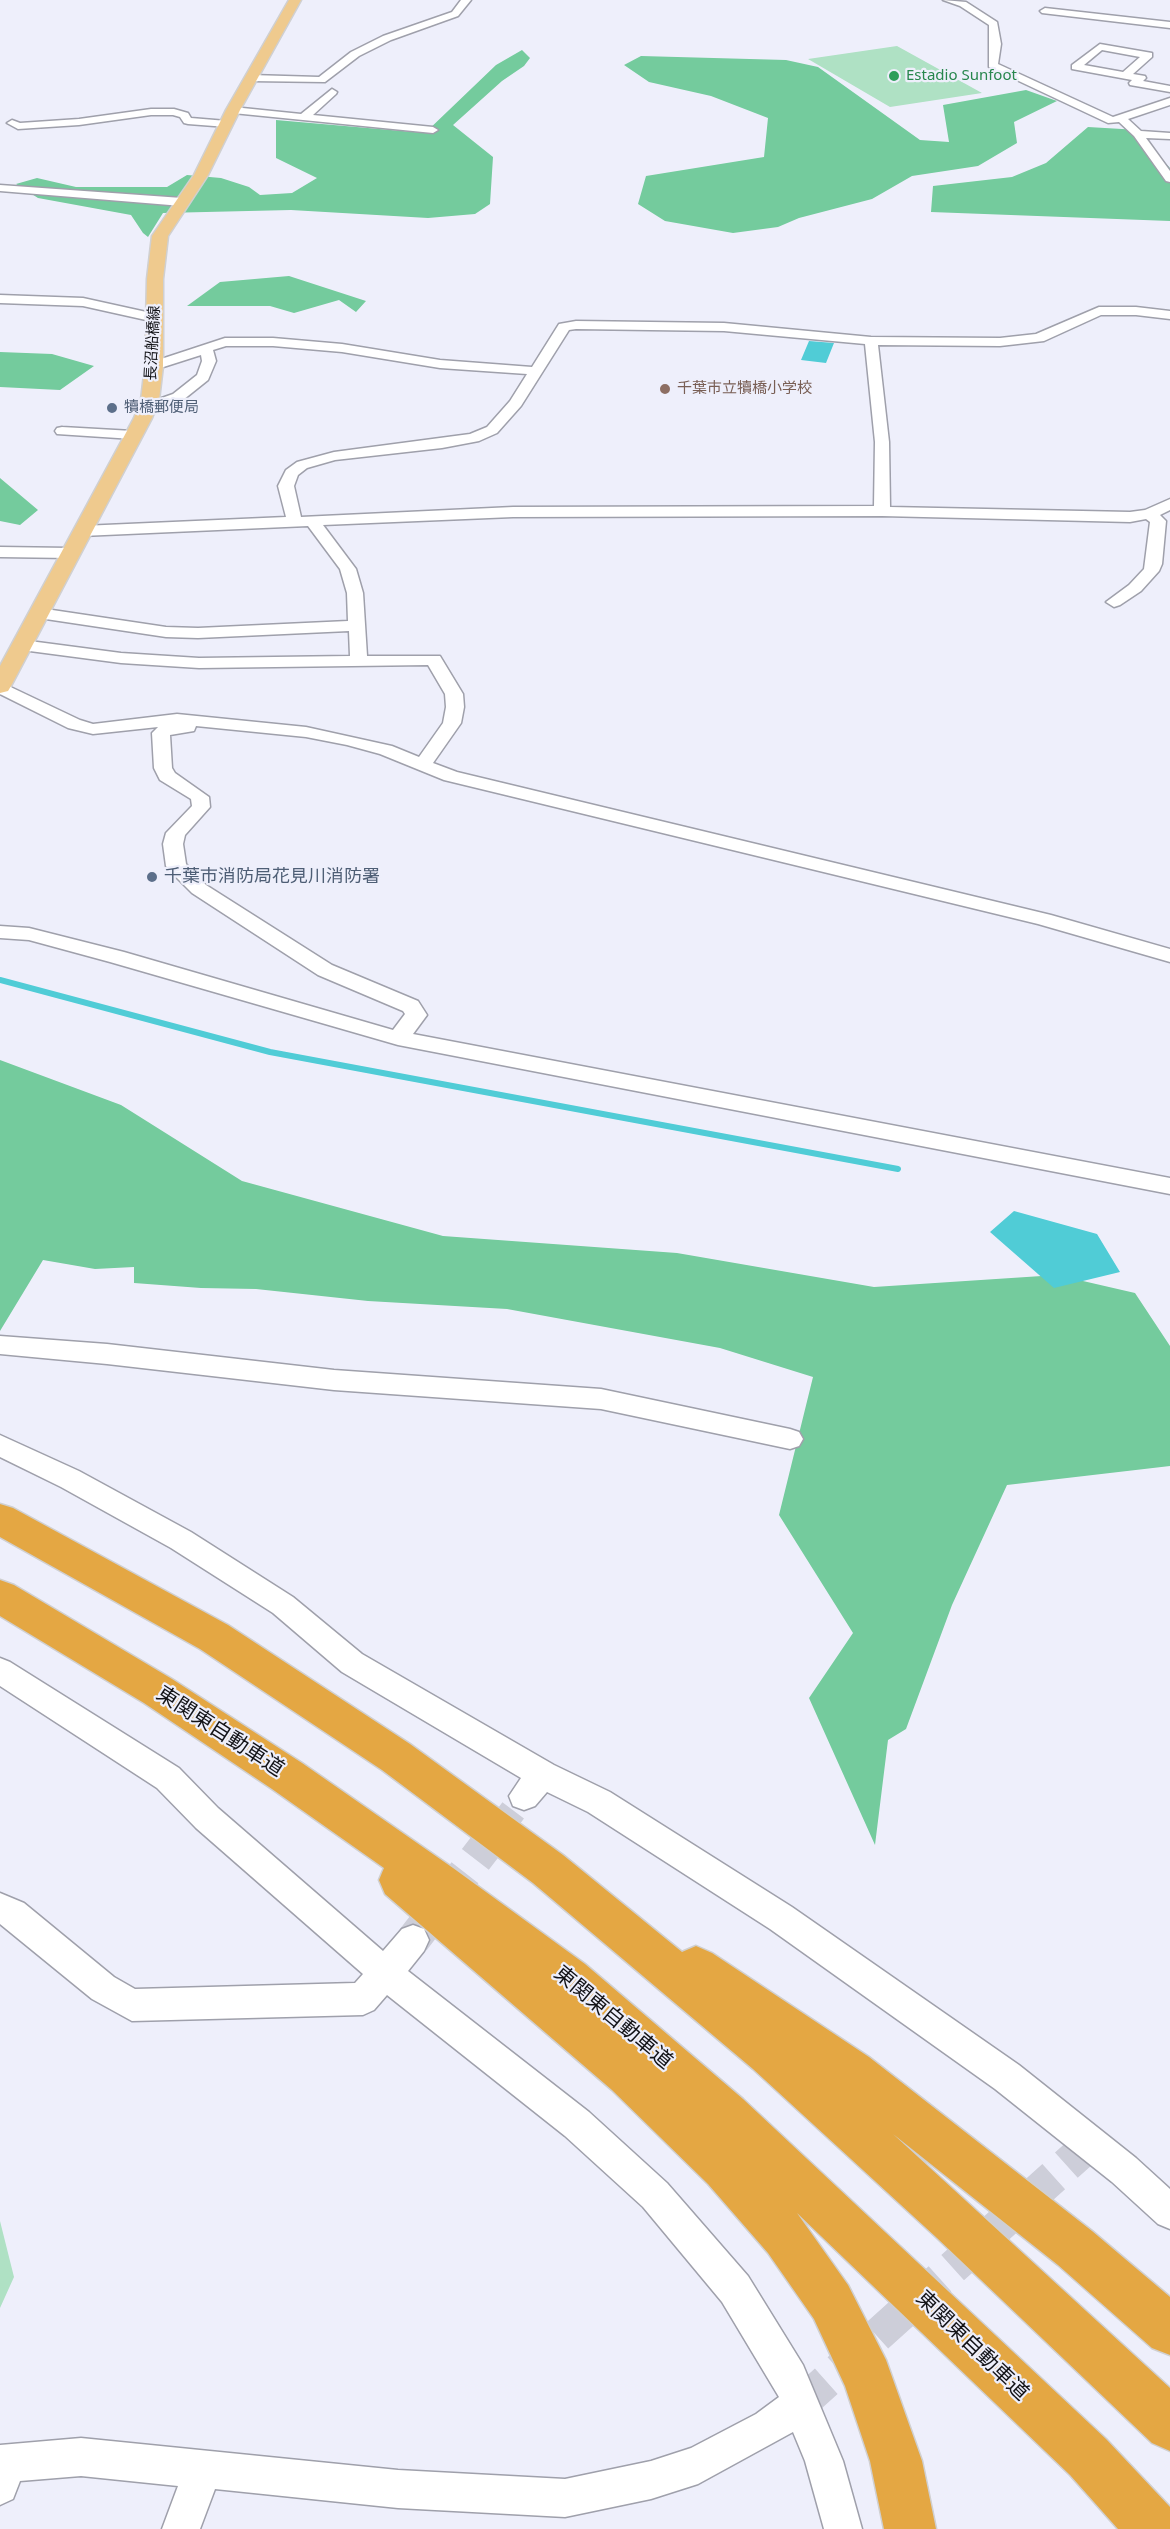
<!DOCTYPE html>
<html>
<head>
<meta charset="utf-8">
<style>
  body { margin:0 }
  canvas { display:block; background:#eeeffb }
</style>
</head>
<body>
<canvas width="1170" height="2529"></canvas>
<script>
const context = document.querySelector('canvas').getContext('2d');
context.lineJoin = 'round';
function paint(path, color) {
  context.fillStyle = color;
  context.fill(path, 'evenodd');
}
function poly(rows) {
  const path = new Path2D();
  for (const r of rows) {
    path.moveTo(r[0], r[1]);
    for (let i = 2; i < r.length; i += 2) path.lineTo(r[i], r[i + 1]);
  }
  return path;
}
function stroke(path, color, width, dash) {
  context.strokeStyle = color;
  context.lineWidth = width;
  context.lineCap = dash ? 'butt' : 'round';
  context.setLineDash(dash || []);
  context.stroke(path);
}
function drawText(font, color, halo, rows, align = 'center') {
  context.font = font + ' "Noto Sans","Noto Sans JP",sans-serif';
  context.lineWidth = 4.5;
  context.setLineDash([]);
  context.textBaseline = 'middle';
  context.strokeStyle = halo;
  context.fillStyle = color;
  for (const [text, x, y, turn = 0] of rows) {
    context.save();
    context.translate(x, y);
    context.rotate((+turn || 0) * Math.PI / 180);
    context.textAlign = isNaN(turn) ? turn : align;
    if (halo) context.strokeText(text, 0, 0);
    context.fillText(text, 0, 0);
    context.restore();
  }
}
const green = poly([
  [897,46,982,93,890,107,808,59],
  [0,2221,14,2277,0,2308]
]);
const forest = poly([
  [522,50,530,58,524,66,502,81,453,125,493,157,490,204,475,214,428,218,291,210,163,213,148,237,143,233,131,215,38,198,16,184,37,178,76,187,167,187,187,175,221,178,249,187,260,195,292,193,317,178,276,158,276,120,425,133,496,65],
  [641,56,786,60,818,67,920,140,949,142,943,105,1026,90,1057,101,1014,122,1017,143,978,166,912,176,872,199,799,218,778,227,733,233,665,221,638,204,646,176,764,157,768,118,711,96,649,82,624,65],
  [1088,127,1139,130,1146,137,1156,153,1170,168,1170,221,931,212,933,186,1012,177,1046,163],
  [289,276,366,301,356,312,339,300,294,313,270,306,187,306,220,282],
  [0,352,52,354,94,366,60,390,0,387],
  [0,478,38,510,20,525,0,521],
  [0,1060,121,1105,242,1181,443,1236,677,1253,874,1287,1057,1275,1135,1293,1170,1346,1170,1466,1007,1485,952,1605,906,1729,888,1740,875,1845,809,1698,853,1633,779,1515,813,1377,720,1348,507,1309,368,1301,256,1289,201,1288,134,1283,134,1267,95,1269,43,1260,0,1331]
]);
const water = poly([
  [809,341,834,343,826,363,801,360],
  [1014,1211,1097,1234,1120,1272,1054,1288,990,1232]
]);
const stream = poly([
  [0,980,270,1052,898,1169]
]);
const minorTunnelFar1 = poly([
  [497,1832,524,1796]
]);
const minorTunnel = poly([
  [413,1940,498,1830],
  [801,2404,1091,2143]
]);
const minor = poly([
  [461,0,471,0,458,16,391,40,359,56,325,82,251,81,246,78,251,75,319,77,351,52,383,36,452,12,461,0],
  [943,0,966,2,997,22,1001,44,998,64,1113,117,1170,98,1170,105,1128,119,1141,131,1170,133,1170,139,1146,138,1170,171,1170,182,1166,181,1134,136,1119,122,1108,123,989,67,989,25,960,6,943,0],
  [1045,8,1170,22,1170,28,1042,13,1040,11,1045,8],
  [1100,44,1152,53,1152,57,1133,74,1145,76,1146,78,1143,81,1170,86,1170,92,1130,85,1129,83,1132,80,1072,69,1072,65,1100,44],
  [1102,50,1140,57,1123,72,1084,65,1102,50],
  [332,89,337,92,336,94,313,115,433,127,438,130,433,133,233,113,228,110,233,107,301,114,332,89],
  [151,109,174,109,188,113,191,118,227,121,232,124,227,127,188,124,184,123,180,117,173,115,151,115,79,125,18,129,7,123,12,120,20,123,79,119,151,109],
  [0,185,182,198,188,202,182,206,0,191,0,185],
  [0,295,83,298,160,315,162,318,155,322,83,306,0,303,0,295],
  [1099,307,1136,307,1170,311,1170,319,1136,315,1101,315,1044,341,1000,346,878,345,889,442,890,507,1130,512,1145,510,1170,499,1170,510,1160,515,1166,521,1162,564,1159,571,1141,591,1120,605,1114,607,1106,602,1129,585,1144,569,1150,522,1146,519,1130,522,882,516,513,517,323,525,356,569,363,593,367,656,440,656,463,694,464,707,461,723,433,763,457,772,1051,915,1170,949,1170,962,1038,924,444,780,380,754,347,745,306,737,196,726,194,731,170,735,172,768,175,773,209,797,210,807,185,835,183,844,186,864,206,885,332,965,418,1001,427,1015,413,1034,1170,1178,1170,1194,398,1045,110,962,29,940,0,938,0,926,29,928,124,952,393,1030,405,1014,403,1011,318,975,192,893,169,870,166,866,163,844,166,833,192,806,191,799,160,780,154,768,152,733,158,727,93,734,68,728,0,694,0,682,80,720,93,724,177,714,306,727,392,746,419,757,443,723,446,707,445,694,428,665,199,668,121,663,22,650,16,649,14,645,16,641,22,640,121,653,199,658,350,656,349,631,198,638,166,637,39,618,31,613,39,608,166,627,198,628,348,621,347,593,340,569,308,526,82,536,74,531,82,526,286,517,278,486,286,470,297,462,334,452,470,434,487,427,510,401,527,374,440,368,342,352,273,346,226,346,213,350,216,361,208,380,183,400,147,412,142,411,140,408,142,405,173,394,197,375,202,361,201,355,154,370,149,369,147,366,149,363,225,338,273,338,342,344,440,360,532,367,559,324,576,321,724,323,871,337,1000,338,1036,334,1099,307],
  [576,329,724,331,865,344,875,442,874,506,513,507,301,517,294,486,298,475,307,468,335,460,442,448,479,441,497,433,521,406,569,330,576,329],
  [62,427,133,431,140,435,133,439,57,434,55,431,57,428,62,427],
  [0,547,70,548,78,553,70,558,0,557,0,547],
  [0,1336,107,1344,334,1370,601,1389,790,1429,799,1432,803,1439,799,1446,790,1449,601,1409,334,1390,107,1364,0,1354,0,1336],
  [0,1435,79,1471,191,1532,293,1597,362,1654,554,1765,610,1792,792,1907,1019,2065,1136,2158,1170,2189,1170,2229,1158,2224,1112,2182,995,2089,770,1929,588,1812,547,1792,535,1806,524,1810,513,1806,509,1796,521,1778,342,1672,273,1613,171,1548,61,1487,0,1457,0,1435],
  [0,1658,10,1662,179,1768,218,1808,383,1951,402,1929,413,1925,424,1929,429,1940,424,1951,408,1971,589,2112,667,2183,748,2276,803,2365,843,2461,862,2529,824,2529,805,2461,793,2432,698,2484,651,2499,565,2517,398,2508,215,2489,200,2529,162,2529,178,2486,81,2476,20,2481,13,2499,0,2505,0,2445,81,2438,398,2470,565,2479,651,2461,691,2448,756,2414,779,2397,722,2302,643,2207,565,2136,387,1995,374,2010,363,2015,132,2021,92,1999,0,1924,0,1893,24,1903,114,1977,135,1989,355,1983,363,1974,196,1828,157,1788,0,1686,0,1658]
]);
const major = poly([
  [289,0,301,0,240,110,208,175,168,236,163,279,163,366,159,400,152,418,11,686,8,691,0,693,0,666,134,418,141,400,145,366,147,279,152,236,194,175,226,110,289,0]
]);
const highway = poly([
  [0,1504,13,1508,228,1625,410,1744,563,1855,682,1952,696,1946,712,1953,869,2057,1092,2231,1170,2297,1170,2355,1152,2348,1058,2265,893,2134,1170,2388,1170,2451,1152,2443,937,2238,753,2069,533,1883,382,1770,200,1649,0,1537,0,1504],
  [0,1580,14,1585,172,1679,302,1763,453,1868,585,1964,743,2099,1106,2439,1170,2507,1170,2529,1118,2529,1070,2475,797,2213,848,2285,886,2360,922,2461,936,2529,884,2529,870,2461,845,2386,814,2319,768,2253,708,2184,612,2090,385,1894,379,1880,384,1868,272,1789,144,1703,0,1616,0,1580]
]);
const markers = [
  [894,76,6,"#2e9e5b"],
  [665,389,6,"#8d6e63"],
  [112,408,6,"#5c6f8a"],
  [152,877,6,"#5c6f8a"]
];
const farLeisurenames = [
  ["Estadio Sunfoot",906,76]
];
const farStreetnames = [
  ["長沼船橋線",153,343,-87]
];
const farEducationnames = [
  ["千葉市立犢橋小学校",677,389]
];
const farServicenames = [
  ["犢橋郵便局",124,408]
];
const serviceNames = [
  ["千葉市消防局花見川消防署",164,877]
];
const nearStreetnames = [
  ["東関東自動車道",220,1732,33],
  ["東関東自動車道",613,2018,40],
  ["東関東自動車道",972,2346,44]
];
paint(green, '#afe1c4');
paint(forest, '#74cb9d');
paint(water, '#50ccd6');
stroke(stream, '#50ccd6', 6);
stroke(minorTunnelFar1, '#cdced9', 27, [27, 14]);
stroke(minorTunnel, '#cdced9', 34, [34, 17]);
stroke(minor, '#9fa0ab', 3);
stroke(major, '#d0d0d1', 3);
stroke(highway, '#d0d0d1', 3);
paint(minor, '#fff');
paint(major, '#efca8e');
paint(highway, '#e4a743');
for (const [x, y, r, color] of markers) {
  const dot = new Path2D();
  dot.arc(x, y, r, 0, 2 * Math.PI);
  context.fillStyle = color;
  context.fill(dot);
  stroke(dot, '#eeeffb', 2);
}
drawText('15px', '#27864d', '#eeeffb', farLeisurenames, 'left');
drawText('15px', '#131317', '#eeeffb', farStreetnames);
drawText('15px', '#785e54', '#eeeffb', farEducationnames, 'left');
drawText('15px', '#4e5e75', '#eeeffb', farServicenames, 'left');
drawText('18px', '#4e5e75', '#eeeffb', serviceNames, 'left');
drawText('21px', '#131317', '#eeeffb', nearStreetnames);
</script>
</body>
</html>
